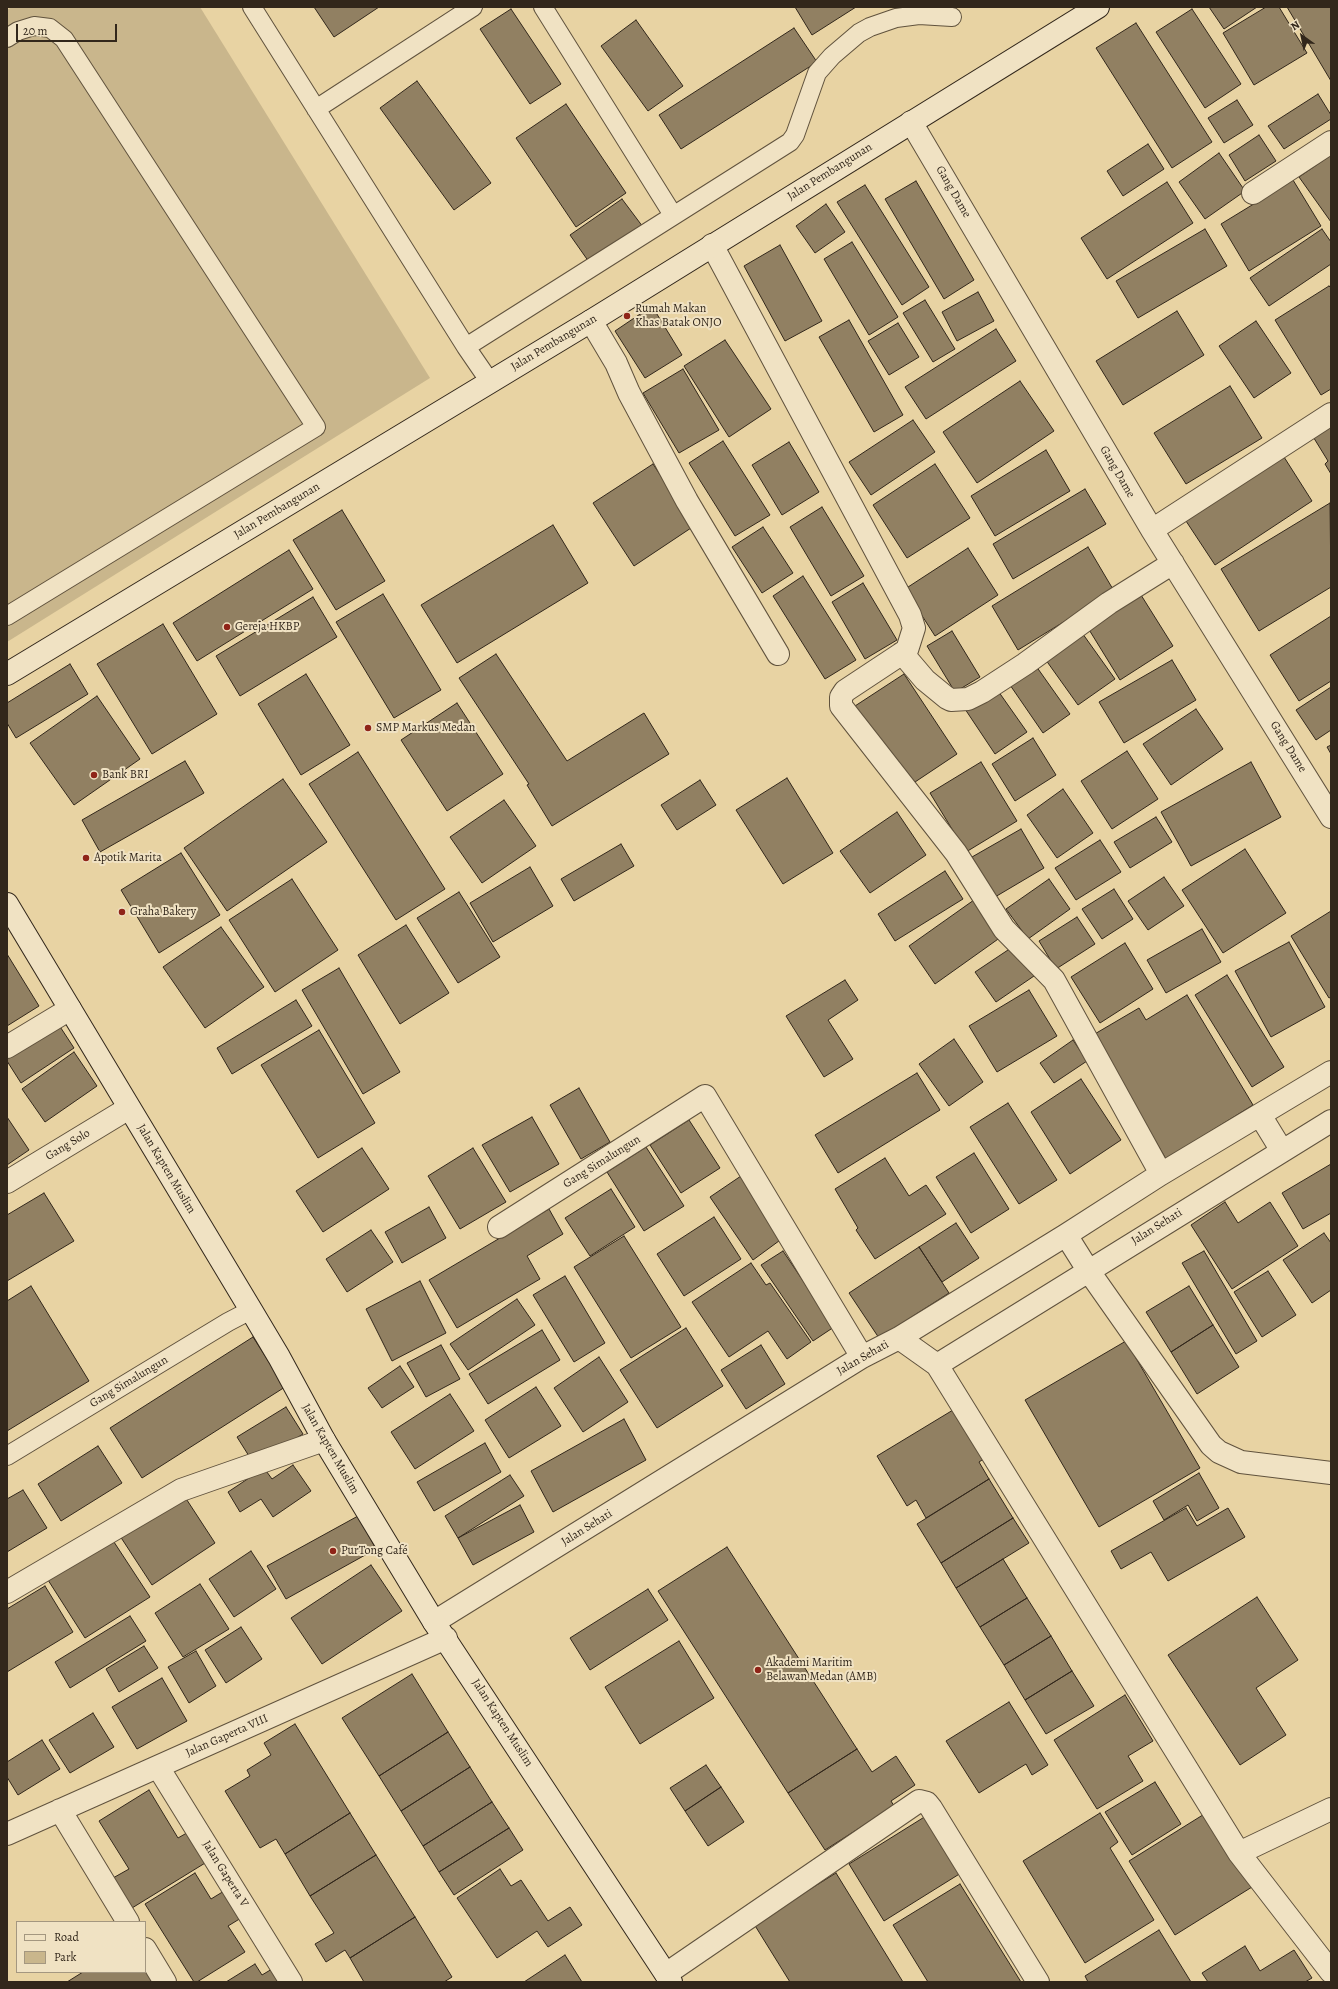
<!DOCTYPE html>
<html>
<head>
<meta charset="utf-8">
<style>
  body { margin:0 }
  #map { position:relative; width:1338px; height:1989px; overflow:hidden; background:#e8d3a3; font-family:Alegreya,serif }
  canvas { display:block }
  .frame { position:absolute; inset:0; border:8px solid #32271b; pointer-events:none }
  .legend { position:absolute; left:16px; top:1921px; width:130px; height:52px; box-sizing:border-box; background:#f0e2c3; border:1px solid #a49780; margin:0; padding:5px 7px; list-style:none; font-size:12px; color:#32271b }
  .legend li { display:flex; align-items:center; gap:8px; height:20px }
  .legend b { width:20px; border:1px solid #a49780 }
  .north { position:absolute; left:1282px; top:16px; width:40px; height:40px; -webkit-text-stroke:3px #f0e2c3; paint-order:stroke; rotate:327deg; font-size:11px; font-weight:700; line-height:16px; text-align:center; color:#32271b }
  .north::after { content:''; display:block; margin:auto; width:14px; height:18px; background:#32271b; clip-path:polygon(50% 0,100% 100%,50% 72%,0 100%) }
  .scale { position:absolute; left:16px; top:24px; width:101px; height:18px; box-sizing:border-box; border:2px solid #32271b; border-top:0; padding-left:5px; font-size:12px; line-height:14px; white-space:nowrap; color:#32271b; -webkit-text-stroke:3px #f0e2c3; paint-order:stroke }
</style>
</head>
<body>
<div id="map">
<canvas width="1338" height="1989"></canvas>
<div class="frame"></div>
<ul class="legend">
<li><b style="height:5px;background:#f0e2c3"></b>Road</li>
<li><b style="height:11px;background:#c9b68c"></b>Park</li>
</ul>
<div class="north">N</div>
<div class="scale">20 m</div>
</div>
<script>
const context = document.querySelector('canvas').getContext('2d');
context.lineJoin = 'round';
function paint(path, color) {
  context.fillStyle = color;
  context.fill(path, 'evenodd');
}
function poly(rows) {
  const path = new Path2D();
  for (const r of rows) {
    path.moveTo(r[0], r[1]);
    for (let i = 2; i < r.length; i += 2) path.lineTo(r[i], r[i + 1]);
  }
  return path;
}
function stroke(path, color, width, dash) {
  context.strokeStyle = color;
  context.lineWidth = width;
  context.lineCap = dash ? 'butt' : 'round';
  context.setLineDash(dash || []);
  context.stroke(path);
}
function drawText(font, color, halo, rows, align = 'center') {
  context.font = font + ' Alegreya,serif';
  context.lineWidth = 4;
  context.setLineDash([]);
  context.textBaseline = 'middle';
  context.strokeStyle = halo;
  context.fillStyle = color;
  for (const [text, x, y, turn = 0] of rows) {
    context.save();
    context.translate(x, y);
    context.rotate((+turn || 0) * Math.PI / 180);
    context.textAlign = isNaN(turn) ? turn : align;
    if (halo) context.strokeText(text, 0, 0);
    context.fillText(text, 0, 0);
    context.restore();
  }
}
const green = poly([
  [12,7,200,7,430,378,7,642,7,10]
]);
const building = poly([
  [314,7,379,7,334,37,314,7],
  [795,7,856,7,812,35,795,7],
  [1209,7,1257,7,1224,29,1209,7],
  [1266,7,1279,7,1307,53,1254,85,1223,33,1266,7],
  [1287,7,1331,7,1331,81,1287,7],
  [511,9,561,84,530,104,480,29,511,9],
  [1192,9,1241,84,1205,108,1156,32,1192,9],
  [636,20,683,86,648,111,601,46,636,20],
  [1136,23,1212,142,1172,168,1096,48,1136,23],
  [794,28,817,62,681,149,659,115,794,28],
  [417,81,491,183,454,210,380,108,417,81],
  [1318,94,1331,115,1331,119,1284,149,1268,126,1318,94],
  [1237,100,1253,125,1224,143,1208,118,1237,100],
  [566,104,626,193,576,227,516,138,566,104],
  [1259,135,1276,161,1245,181,1229,155,1259,135],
  [1148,144,1164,169,1123,196,1107,171,1148,144],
  [1219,153,1245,191,1205,219,1179,182,1219,153],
  [1331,155,1331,222,1299,177,1331,155],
  [1293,180,1321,226,1249,271,1221,224,1293,180],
  [916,181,974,280,944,299,885,199,916,181],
  [1167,182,1193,223,1107,279,1081,238,1167,182],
  [865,185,929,287,902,305,837,202,865,185],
  [622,199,643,227,589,262,570,235,622,199],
  [826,204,845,232,815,253,796,226,826,204],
  [1205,229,1227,266,1138,318,1116,281,1205,229],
  [1322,229,1331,242,1331,264,1269,306,1250,278,1322,229],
  [852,242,898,317,869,335,824,259,852,242],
  [780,245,822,321,785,341,744,266,780,245],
  [1329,286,1331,288,1331,389,1321,395,1275,320,1329,286],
  [978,292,994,321,957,341,942,312,978,292],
  [925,300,955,349,933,362,903,313,925,300],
  [652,306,682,355,645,378,615,331,652,306],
  [1177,311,1204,355,1123,405,1096,361,1177,311],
  [849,320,903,415,874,432,819,337,849,320],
  [1256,321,1291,373,1254,398,1219,346,1256,321],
  [898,323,919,357,889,375,868,341,898,323],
  [996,329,1016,361,926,419,905,387,996,329],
  [725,340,771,409,729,437,684,366,725,340],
  [683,369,719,430,679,453,643,393,683,369],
  [1020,381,1054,431,977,483,943,432,1020,381],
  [1230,386,1262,438,1186,484,1154,433,1230,386],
  [913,420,935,452,871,495,849,462,913,420],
  [1331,424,1331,474,1325,464,1328,461,1312,435,1331,424],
  [723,441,770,515,735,536,689,463,723,441],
  [789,442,819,492,782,515,752,465,789,442],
  [1046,450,1070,491,995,536,971,496,1046,450],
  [1284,457,1312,501,1215,565,1186,521,1284,457],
  [653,464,694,526,634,566,593,503,653,464],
  [935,464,970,518,907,558,873,505,935,464],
  [1085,489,1106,524,1013,579,993,544,1085,489],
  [1330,503,1331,587,1259,631,1221,569,1330,503],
  [822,507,864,576,831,596,790,527,822,507],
  [342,510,385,581,336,610,293,540,342,510],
  [553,525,588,583,457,663,421,605,553,525],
  [763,527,793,573,762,593,732,547,763,527],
  [1088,547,1114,591,1018,650,992,606,1088,547],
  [968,548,998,595,935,636,905,589,968,548],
  [289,550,313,589,197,661,173,623,289,550],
  [803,576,856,660,825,679,773,596,803,576],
  [863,583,897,640,865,659,832,602,863,583],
  [383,594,441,690,394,718,336,622,383,594],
  [1141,595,1173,646,1120,680,1088,628,1141,595],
  [313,597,337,637,240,696,216,656,313,597],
  [1331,616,1331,681,1299,701,1270,655,1331,616],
  [163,624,217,714,152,754,97,664,163,624],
  [1080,630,1115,679,1078,705,1043,656,1080,630],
  [952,631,980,677,955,692,927,646,952,631],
  [496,654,567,761,644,713,669,754,552,826,527,785,529,784,459,678,496,654],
  [1172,660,1196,700,1124,743,1099,702,1172,660],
  [70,664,88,694,16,738,7,723,7,703,70,664],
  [1036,666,1070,714,1043,733,1010,685,1036,666],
  [306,674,350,745,301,775,258,704,306,674],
  [904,674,957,754,909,786,855,706,904,674],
  [1331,687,1331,730,1316,740,1296,710,1331,687],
  [996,688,1027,732,995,754,965,709,996,688],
  [97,696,140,759,74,805,30,743,97,696],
  [457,703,503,774,447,811,401,740,457,703],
  [1196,709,1223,749,1171,785,1143,744,1196,709],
  [1033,738,1056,775,1015,801,992,764,1033,738],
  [1331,745,1331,754,1327,747,1331,745],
  [1127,751,1158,799,1112,829,1081,781,1127,751],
  [358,752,445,889,396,920,309,784,358,752],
  [185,761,204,793,100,852,82,820,185,761],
  [981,762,1017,821,966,852,930,793,981,762],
  [1251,762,1281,817,1191,866,1161,812,1251,762],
  [787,778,833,853,783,884,736,810,787,778],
  [283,779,327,842,227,911,184,848,283,779],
  [700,780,716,805,677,830,661,805,700,780],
  [1063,789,1093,833,1057,858,1027,815,1063,789],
  [504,800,536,846,482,883,450,837,504,800],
  [897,812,926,855,870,893,840,851,897,812],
  [1156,817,1172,842,1130,868,1114,842,1156,817],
  [1021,829,1044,868,995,897,972,857,1021,829],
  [1100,840,1121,872,1076,900,1055,868,1100,840],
  [621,844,634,866,574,901,561,879,621,844],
  [1245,849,1286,913,1223,953,1182,890,1245,849],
  [181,853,220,915,159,953,121,890,181,853],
  [530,867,553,906,493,942,470,903,530,867],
  [945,871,963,899,895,941,878,914,945,871],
  [1164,877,1184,906,1148,930,1128,901,1164,877],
  [292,879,338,950,275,992,229,920,292,879],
  [1049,879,1070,909,1028,939,1006,909,1049,879],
  [1114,889,1133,919,1102,939,1082,909,1114,889],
  [459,892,500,957,458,983,417,918,459,892],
  [974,900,1001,937,935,984,909,946,974,900],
  [1331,911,1331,997,1329,998,1291,936,1331,911],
  [1077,917,1095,944,1056,969,1039,941,1077,917],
  [406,925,449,993,400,1024,358,955,406,925],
  [221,927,264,987,205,1028,163,967,221,927],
  [1202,929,1221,962,1166,993,1147,960,1202,929],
  [1289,942,1325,1007,1271,1037,1235,971,1289,942],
  [1125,943,1153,989,1100,1023,1071,977,1125,943],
  [1014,946,1034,976,996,1002,975,972,1014,946],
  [7,954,39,1006,7,1026,7,954],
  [339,968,400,1072,363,1094,302,990,339,968],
  [1227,975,1284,1067,1252,1087,1195,995,1227,975],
  [845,980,858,1000,828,1020,853,1059,824,1077,786,1016,845,980],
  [1029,990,1057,1036,997,1072,969,1026,1029,990],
  [1187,995,1253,1105,1166,1159,1093,1035,1139,1008,1146,1020,1187,995],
  [296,1000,312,1026,232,1074,217,1048,296,1000],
  [55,1019,74,1048,21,1083,7,1061,7,1050,55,1019],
  [319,1030,375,1123,318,1158,261,1065,319,1030],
  [954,1039,983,1082,949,1106,919,1064,954,1039],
  [1073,1040,1087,1061,1054,1083,1040,1063,1073,1040],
  [74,1052,97,1086,45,1122,22,1089,74,1052],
  [917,1073,940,1110,838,1173,815,1135,917,1073],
  [1081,1079,1121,1140,1070,1174,1031,1112,1081,1079],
  [579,1088,610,1142,581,1159,550,1105,579,1088],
  [1008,1103,1057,1180,1019,1204,970,1127,1008,1103],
  [7,1117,29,1150,7,1165,7,1117],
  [532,1117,559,1164,510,1192,482,1145,532,1117],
  [689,1120,720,1168,681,1193,650,1145,689,1120],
  [646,1147,684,1206,644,1231,607,1172,646,1147],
  [362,1148,389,1189,323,1232,296,1191,362,1148],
  [473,1148,506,1202,460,1229,428,1176,473,1148],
  [974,1153,1009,1209,971,1233,936,1177,974,1153],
  [885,1158,909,1196,926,1185,946,1214,875,1259,856,1230,858,1228,835,1189,885,1158],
  [1331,1164,1331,1213,1303,1229,1282,1193,1331,1164],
  [741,1176,783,1238,753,1260,710,1197,741,1176],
  [611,1189,635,1227,590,1256,565,1218,611,1189],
  [44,1193,74,1241,7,1281,7,1215,44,1193],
  [1225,1202,1238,1223,1270,1202,1298,1246,1232,1289,1191,1225,1225,1202],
  [429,1207,446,1238,402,1263,385,1232,429,1207],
  [549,1209,563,1234,527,1256,540,1279,457,1328,429,1280,549,1209],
  [714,1217,741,1259,684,1296,657,1254,714,1217],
  [956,1223,979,1258,942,1282,919,1247,956,1223],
  [371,1230,393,1262,347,1292,326,1259,371,1230],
  [1324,1233,1331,1243,1331,1290,1312,1303,1283,1260,1324,1233],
  [624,1236,681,1327,631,1358,574,1267,624,1236],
  [919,1247,949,1293,879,1338,849,1293,919,1247],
  [783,1251,834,1327,813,1341,761,1265,783,1251],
  [1204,1251,1257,1341,1236,1354,1182,1263,1204,1251],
  [751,1263,766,1285,770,1283,811,1342,787,1359,768,1331,729,1357,692,1302,751,1263],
  [1268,1271,1296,1315,1262,1337,1234,1292,1268,1271],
  [565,1276,605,1343,574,1362,533,1295,565,1276],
  [420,1281,446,1333,392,1361,366,1309,420,1281],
  [31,1286,89,1381,7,1431,7,1301,31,1286],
  [1189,1286,1213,1325,1171,1352,1146,1312,1189,1286],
  [517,1299,535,1325,468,1370,450,1344,517,1299],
  [1213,1325,1239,1367,1197,1394,1171,1352,1213,1325],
  [686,1328,723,1386,657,1428,620,1370,686,1328],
  [542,1330,560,1360,488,1404,469,1374,542,1330],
  [253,1337,285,1387,142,1478,110,1428,253,1337],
  [1126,1341,1200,1468,1099,1527,1025,1400,1126,1341],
  [441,1345,460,1379,426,1397,407,1363,441,1345],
  [761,1345,785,1384,746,1409,721,1370,761,1345],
  [599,1357,628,1402,583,1432,554,1388,599,1357],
  [400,1366,414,1387,382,1408,368,1388,400,1366],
  [536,1387,561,1426,509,1458,485,1420,536,1387],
  [450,1394,474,1431,415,1469,391,1432,450,1394],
  [286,1407,303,1434,254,1464,237,1437,286,1407],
  [958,1407,988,1456,979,1462,989,1479,926,1518,916,1500,907,1506,877,1456,958,1407],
  [624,1419,646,1460,553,1512,531,1471,624,1419],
  [485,1443,501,1472,434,1511,417,1482,485,1443],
  [98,1446,122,1483,61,1521,38,1484,98,1446],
  [293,1465,311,1491,273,1517,261,1499,240,1512,228,1492,264,1468,272,1479,293,1465],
  [1199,1473,1219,1508,1197,1521,1188,1505,1164,1520,1153,1501,1199,1473],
  [510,1475,524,1496,458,1538,445,1516,510,1475],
  [989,1479,1013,1518,941,1563,917,1524,989,1479],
  [23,1490,47,1528,7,1552,7,1499,23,1490],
  [183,1494,215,1543,152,1585,120,1536,183,1494],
  [520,1505,534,1532,473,1565,458,1538,520,1505],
  [1186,1508,1197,1526,1228,1508,1245,1537,1168,1581,1151,1552,1121,1569,1111,1551,1186,1508],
  [358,1516,376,1549,286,1599,267,1566,358,1516],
  [1013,1518,1029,1543,956,1588,941,1563,1013,1518],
  [112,1539,150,1597,85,1638,48,1580,112,1539],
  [727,1547,857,1749,788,1793,658,1591,727,1547],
  [251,1551,276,1589,234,1617,209,1579,251,1551],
  [1003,1559,1027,1598,980,1627,956,1588,1003,1559],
  [371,1565,402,1611,322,1664,291,1618,371,1565],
  [200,1584,229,1629,183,1657,155,1613,200,1584],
  [45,1586,73,1632,7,1672,7,1609,45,1586],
  [648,1589,668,1620,590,1670,570,1638,648,1589],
  [1257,1597,1298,1660,1256,1688,1286,1735,1240,1765,1168,1655,1257,1597],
  [1027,1598,1051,1636,1004,1665,980,1627,1027,1598],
  [130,1616,146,1641,70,1688,55,1662,130,1616],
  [241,1627,262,1659,226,1683,205,1650,241,1627],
  [1051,1636,1072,1671,1025,1700,1004,1665,1051,1636],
  [679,1641,714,1698,640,1744,605,1687,679,1641],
  [144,1646,158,1668,119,1692,106,1669,144,1646],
  [196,1651,216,1686,189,1703,168,1667,196,1651],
  [1072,1671,1094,1706,1046,1734,1025,1700,1072,1671],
  [412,1674,448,1732,379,1776,342,1718,412,1674],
  [162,1678,187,1721,137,1749,112,1707,162,1678],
  [1125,1695,1153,1741,1128,1756,1143,1781,1097,1809,1054,1740,1125,1695],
  [1009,1702,1048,1765,1032,1775,1026,1764,979,1793,946,1741,1009,1702],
  [93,1713,114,1747,70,1773,49,1740,93,1713],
  [295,1724,350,1813,285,1854,276,1839,260,1848,225,1791,250,1776,247,1770,271,1755,264,1743,295,1724],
  [448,1732,470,1767,401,1811,379,1776,448,1732],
  [42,1740,60,1769,18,1795,7,1777,7,1762,42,1740],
  [857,1749,872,1772,896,1756,915,1785,891,1801,894,1806,825,1850,788,1793,857,1749],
  [706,1765,721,1787,685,1811,670,1788,706,1765],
  [470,1767,492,1802,423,1846,401,1811,470,1767],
  [1155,1782,1181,1824,1132,1855,1105,1812,1155,1782],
  [721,1787,744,1822,708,1846,685,1811,721,1787],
  [149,1790,178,1838,192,1830,210,1860,132,1908,113,1878,129,1869,99,1821,149,1790],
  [492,1802,509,1828,439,1872,423,1846,492,1802],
  [350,1813,376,1855,310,1896,285,1854,350,1813],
  [1100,1813,1118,1842,1110,1848,1154,1920,1085,1963,1023,1861,1100,1813],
  [1206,1813,1252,1887,1175,1935,1129,1861,1206,1813],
  [926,1816,961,1873,884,1921,849,1864,926,1816],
  [509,1828,523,1850,454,1895,439,1872,509,1828],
  [376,1855,415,1917,350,1958,345,1950,326,1962,315,1944,334,1933,310,1896,376,1855],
  [500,1869,511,1886,521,1880,548,1921,570,1907,582,1925,548,1947,537,1931,497,1958,457,1898,500,1869],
  [195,1873,211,1899,229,1888,246,1915,228,1926,245,1952,197,1982,194,1982,145,1904,195,1873],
  [836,1873,903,1982,790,1982,754,1924,836,1873],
  [960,1884,1021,1982,928,1982,893,1925,960,1884],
  [415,1917,452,1977,444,1982,364,1982,350,1958,415,1917],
  [1159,1930,1191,1982,1088,1982,1085,1976,1159,1930],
  [1245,1946,1260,1971,1294,1950,1312,1978,1305,1982,1208,1982,1202,1973,1245,1946],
  [565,1955,582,1982,524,1982,565,1955],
  [145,1962,157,1982,67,1982,83,1972,145,1972,145,1962],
  [255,1964,262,1975,277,1966,286,1982,226,1982,255,1964]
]);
const lane = poly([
  [252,7,466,347,790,142,795,135,817,73,832,56,859,33,870,27,896,18,919,15,952,17],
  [543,7,673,215],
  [7,38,18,31,34,26,50,28,64,39,316,427,7,616],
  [316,109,473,7],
  [466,347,490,382],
  [7,1456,228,1322,251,1310]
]);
const street = poly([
  [911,122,1152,530,1331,817],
  [1253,193,1331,142],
  [712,245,910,615,914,628,907,650,845,691,841,697,841,706,956,853,1004,929,1054,980,1161,1174],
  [591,321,616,363,629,393,687,501,778,654],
  [1152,530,1331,414],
  [902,653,925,680,947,698,951,700,968,699,982,692,1025,664,1109,603,1173,563],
  [7,1047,70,1009],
  [1260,1115,1282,1151],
  [7,1182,129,1108],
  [499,1227,705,1096,862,1357],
  [1066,1235,1088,1270,1211,1445,1219,1452,1241,1462,1331,1473],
  [899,1338,937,1365,1239,1853,1331,1972],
  [937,1365,1331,1121],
  [7,1592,181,1490,324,1440],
  [434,1622,862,1357,899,1338,1066,1235,1161,1174,1331,1072],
  [158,1767,291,1982],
  [60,1810,128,1922],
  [7,1834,446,1638],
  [1239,1853,1331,1809],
  [145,1949,165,1982],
  [666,1974,919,1801,927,1803,931,1808,1038,1982]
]);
const secondary = poly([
  [7,674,591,321,1098,7],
  [7,904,251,1310,279,1357,324,1440,434,1622,671,1982]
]);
const markers = [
  [627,316,4,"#8f2418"],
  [227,627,4,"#8f2418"],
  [368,728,4,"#8f2418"],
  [94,775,4,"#8f2418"],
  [86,858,4,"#8f2418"],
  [122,912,4,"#8f2418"],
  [333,1551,4,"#8f2418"],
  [758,1670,4,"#8f2418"]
];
const streetNames = [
  ["Jalan Pembangunan",830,172,-32],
  ["Gang Dame",953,192,60],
  ["Jalan Pembangunan",554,343,-31],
  ["Gang Dame",1117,472,60],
  ["Jalan Pembangunan",277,511,-31],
  ["Gang Dame",1288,747,58],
  ["Gang Solo",68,1145,-31],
  ["Gang Simalungun",602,1162,-32],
  ["Jalan Kapten Muslim",166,1169,59],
  ["Jalan Sehati",1157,1227,-32],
  ["Jalan Sehati",863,1358,-30],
  ["Gang Simalungun",129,1382,-31],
  ["Jalan Kapten Muslim",330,1449,60],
  ["Jalan Sehati",587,1528,-32],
  ["Jalan Kapten Muslim",502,1723,57],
  ["Jalan Gaperta VIII",227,1736,-24],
  ["Jalan Gaperta V",225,1874,58]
];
const poiNames = [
  ["Rumah Makan",635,309],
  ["Khas Batak ONJO",635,323],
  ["Gereja HKBP",235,627],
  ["SMP Markus Medan",376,728],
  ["Bank BRI",102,775],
  ["Apotik Marita",94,858],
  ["Graha Bakery",130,912],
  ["PurTong Café",341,1551],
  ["Akademi Maritim",766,1663],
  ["Belawan Medan (AMB)",766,1677]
];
paint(green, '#c9b68c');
paint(building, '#918062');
stroke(building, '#32271b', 1);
stroke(lane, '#60523d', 20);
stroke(street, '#60523d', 24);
stroke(secondary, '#32271b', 24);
stroke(lane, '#f0e2c3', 18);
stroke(street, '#f0e2c3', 22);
stroke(secondary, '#f0e2c3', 22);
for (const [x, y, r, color] of markers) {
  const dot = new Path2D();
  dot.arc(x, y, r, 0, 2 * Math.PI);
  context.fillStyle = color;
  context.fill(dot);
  stroke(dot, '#f0e2c3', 1.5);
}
drawText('12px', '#32271b', '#f0e2c3', streetNames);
drawText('12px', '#32271b', '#f0e2c3', poiNames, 'left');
</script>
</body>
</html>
